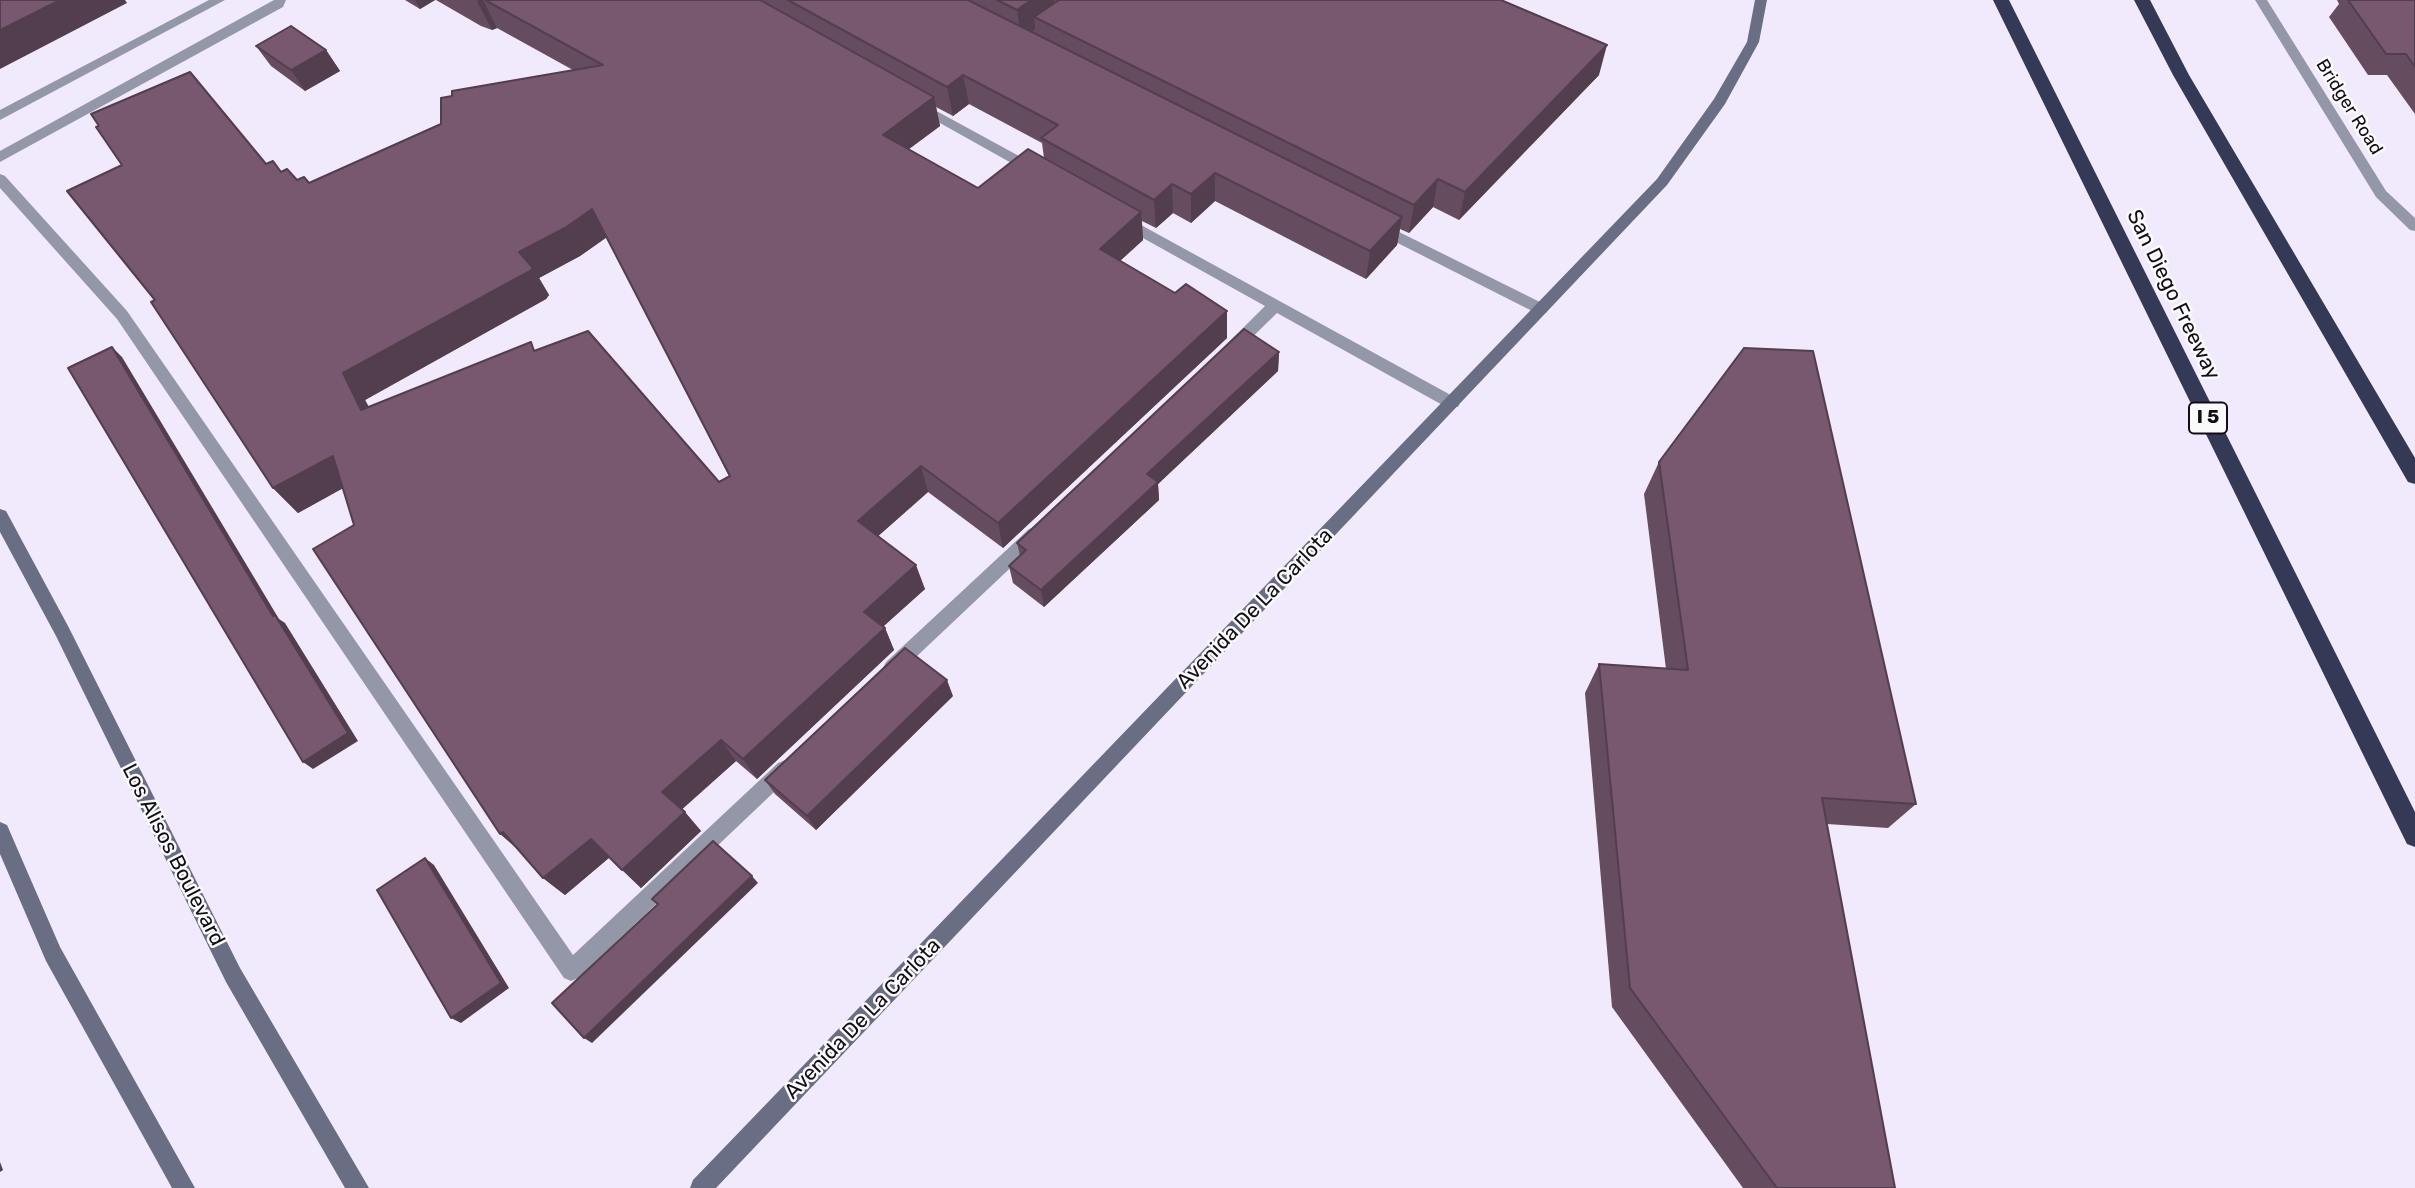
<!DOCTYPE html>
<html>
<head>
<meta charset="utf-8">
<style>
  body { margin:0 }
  canvas { display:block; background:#f1e9fc }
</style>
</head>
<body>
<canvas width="2415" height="1188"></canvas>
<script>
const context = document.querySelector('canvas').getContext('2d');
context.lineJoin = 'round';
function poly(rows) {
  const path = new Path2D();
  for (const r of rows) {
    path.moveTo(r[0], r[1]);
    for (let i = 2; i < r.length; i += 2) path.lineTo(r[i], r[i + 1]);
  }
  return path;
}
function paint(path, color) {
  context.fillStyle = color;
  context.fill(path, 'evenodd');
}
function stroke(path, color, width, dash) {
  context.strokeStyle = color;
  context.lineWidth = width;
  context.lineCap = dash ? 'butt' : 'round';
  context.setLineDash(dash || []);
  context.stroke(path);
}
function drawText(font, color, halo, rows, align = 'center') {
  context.font = font + ' Rubik,sans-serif';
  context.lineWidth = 5;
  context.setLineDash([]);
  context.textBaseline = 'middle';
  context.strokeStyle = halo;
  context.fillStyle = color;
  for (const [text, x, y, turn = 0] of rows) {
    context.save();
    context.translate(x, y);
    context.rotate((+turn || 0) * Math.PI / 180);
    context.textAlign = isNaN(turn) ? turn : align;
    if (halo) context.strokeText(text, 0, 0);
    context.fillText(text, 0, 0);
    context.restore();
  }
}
const lane = poly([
  [209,0,225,0,0,120,0,110,209,0],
  [274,0,286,0,283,7,0,162,0,151,274,0],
  [920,102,1041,168,1043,171,1041,174,1031,174,915,109,913,106,920,102],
  [0,174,5,176,127,311,573,955,778,763,785,760,792,763,794,769,792,775,578,978,571,981,564,978,117,319,0,188,0,174],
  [1121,214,1458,399,1460,403,1458,407,1446,407,1277,313,1236,353,1226,353,1223,349,1226,345,1265,306,1116,223,1114,219,1121,214],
  [1379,222,1546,305,1549,309,1546,313,1536,313,1374,231,1372,227,1379,222],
  [1035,527,1041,529,1044,534,1041,539,898,674,892,676,886,674,883,668,886,662,1029,529,1035,527]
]);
const street = poly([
  [2255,0,2267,0,2386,191,2415,218,2415,231,2410,230,2376,197,2255,0]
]);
const secondary = poly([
  [1755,0,1767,0,1759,42,1725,104,1667,185,716,1188,690,1188,693,1180,1657,179,1714,99,1747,42,1755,0],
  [0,509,6,511,68,626,240,968,369,1188,345,1188,226,982,56,636,0,532,0,509],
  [0,822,7,825,60,947,195,1188,172,1188,46,961,0,854,0,822]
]);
const highway = poly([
  [1993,0,2009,0,2415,812,2415,847,2407,844,1993,0],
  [2134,0,2150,0,2189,75,2415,458,2415,484,2408,482,2173,75,2134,0]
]);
const wall = poly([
  [405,0,435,0,420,9],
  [436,0,1501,0,1599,75,1459,220,1433,207,1409,233,1400,229,1397,245,1366,279,1215,201,1191,223,1173,213,1156,228,1142,221,1143,240,1120,261,1175,293,1227,311,1227,338,1003,548,928,492,878,536,925,589,883,626,885,628,894,650,757,779,736,761,682,809,701,831,641,888,610,857,565,895,543,878,354,525,343,488,298,513,273,488,155,300,266,164,297,180,309,183,573,70,497,28,492,30,481,26],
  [969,104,1042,143,1044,158,978,188,909,149,940,126,936,107,953,116],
  [607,237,729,476,719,482,536,351,369,407,365,400,546,299,549,295,539,278,580,256],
  [2337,0,2415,0,2415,114,2387,75,2368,75,2329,17,2339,4],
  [256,46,326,50,340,71,305,91,271,66],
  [1279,352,1278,371,1158,484,1159,500,1044,607,1013,583,1009,566,1020,556,1017,543],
  [1659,462,1916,804,1888,828,1827,824,1895,1188,1743,1188,1612,1007,1585,693,1599,664,1666,669,1644,494],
  [953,696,816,830,775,794,765,780]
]);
const shadedWall = poly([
  [60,0,125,0,127,3,0,69,0,30],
  [415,0,435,0,420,9],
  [479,0,483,0,497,28,492,30,477,1],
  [1031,0,1054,0,1055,15,1034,17,1035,29,1021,39,1017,10],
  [1607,45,1599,75,1459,220,1465,192],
  [326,50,340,71,305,91,291,70],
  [963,75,969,104,953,116,947,87],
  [934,97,940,126,890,163,883,135],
  [1215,173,1215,201,1191,223,1191,194],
  [1438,179,1433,207,1409,233,1414,205],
  [1172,184,1173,213,1156,228,1154,200],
  [592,209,607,237,580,256,539,278,549,295,546,299,365,400,383,436,361,410,343,373,519,252],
  [1141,212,1143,240,1102,277,1100,249],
  [1402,217,1397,245,1366,279,1370,251],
  [1227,311,1227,338,1003,548,998,523],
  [112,347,122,357,279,619,285,623,358,741,313,769,303,762,273,616],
  [1279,352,1278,371,1158,484,1159,500,1044,607,1041,590,1147,474],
  [333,456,356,481,298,513,273,488],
  [921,466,928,492,867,546,858,521],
  [916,565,925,589,874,635,864,612],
  [885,628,894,650,757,779,743,759],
  [947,680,953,696,816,830,807,816],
  [721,740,736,761,679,812,662,792],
  [685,812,701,831,641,888,622,870],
  [503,832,522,853,500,834],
  [591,839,610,857,565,895,543,878],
  [425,858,434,865,509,988,461,1023,451,1018],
  [752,876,758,883,592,1043,584,1038],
  [0,1162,3,1170,0,1172]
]);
const building = poly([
  [0,0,60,0,0,30,0,0],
  [485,0,760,0,934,97,883,135,978,188,1028,149,1141,212,1100,249,1175,293,1186,284,1227,311,998,523,921,466,858,521,916,565,864,612,885,628,743,759,721,740,662,792,685,812,622,870,591,839,543,878,503,832,500,834,313,549,354,525,333,456,273,488,151,302,155,300,67,191,122,165,96,127,99,126,91,114,190,72,266,164,273,161,281,172,287,169,297,180,304,177,309,183,441,124,441,98,452,96,452,91,603,65,485,0],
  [592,209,730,476,719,482,588,331,534,351,531,342,361,410,343,373,530,271,533,268,519,252,565,228,592,209],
  [788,0,968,0,1402,217,1370,251,1215,173,1191,194,1172,184,1154,200,1041,138,1058,125,963,75,947,87,788,0],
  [997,0,1031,0,1017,10,997,0],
  [1059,0,1501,0,1607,45,1465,192,1438,179,1414,205,1034,17,1059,0],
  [2348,0,2415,0,2415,67,2406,54,2386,54,2348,0],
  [291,26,326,50,291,70,256,46,291,26],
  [1244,329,1279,352,1147,474,1158,482,1041,590,1009,566,1026,550,1017,543,1244,329],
  [112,347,273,616,275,615,348,733,303,762,68,368,112,347],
  [1744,348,1813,351,1916,804,1822,798,1895,1188,1777,1188,1630,988,1599,664,1688,670,1659,462,1744,348],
  [905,648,947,680,807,816,765,780,905,648],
  [713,841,752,876,584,1038,552,1003,658,904,652,899,713,841],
  [425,858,501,983,451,1018,377,890,425,858]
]);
const farStreetnames = [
  ["Bridger Road",2349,107,58]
];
const shields = [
  [2208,418,38]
];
const shieldNames = [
  ["I 5",2208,418]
];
const streetNames = [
  ["San Diego Freeway",2173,295,64],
  ["Avenida De La Carlota",1255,609,-46],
  ["Los Alisos Boulevard",173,855,63],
  ["Avenida De La Carlota",863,1019,-46]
];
paint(lane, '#9397a7');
paint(street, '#9397a7');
paint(secondary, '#696e84');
paint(highway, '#343956');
paint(wall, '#664c5f');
paint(shadedWall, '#533e4e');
paint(building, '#77586f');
stroke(building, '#533e4e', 2);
drawText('18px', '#110c16', '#fafafa', farStreetnames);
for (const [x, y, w] of shields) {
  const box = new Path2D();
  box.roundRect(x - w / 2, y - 15.5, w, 31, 5);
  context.fillStyle = '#fafafa';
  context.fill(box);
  stroke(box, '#110c16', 2);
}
drawText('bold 19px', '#110c16', null, shieldNames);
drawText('21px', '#110c16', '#fafafa', streetNames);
</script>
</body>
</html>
